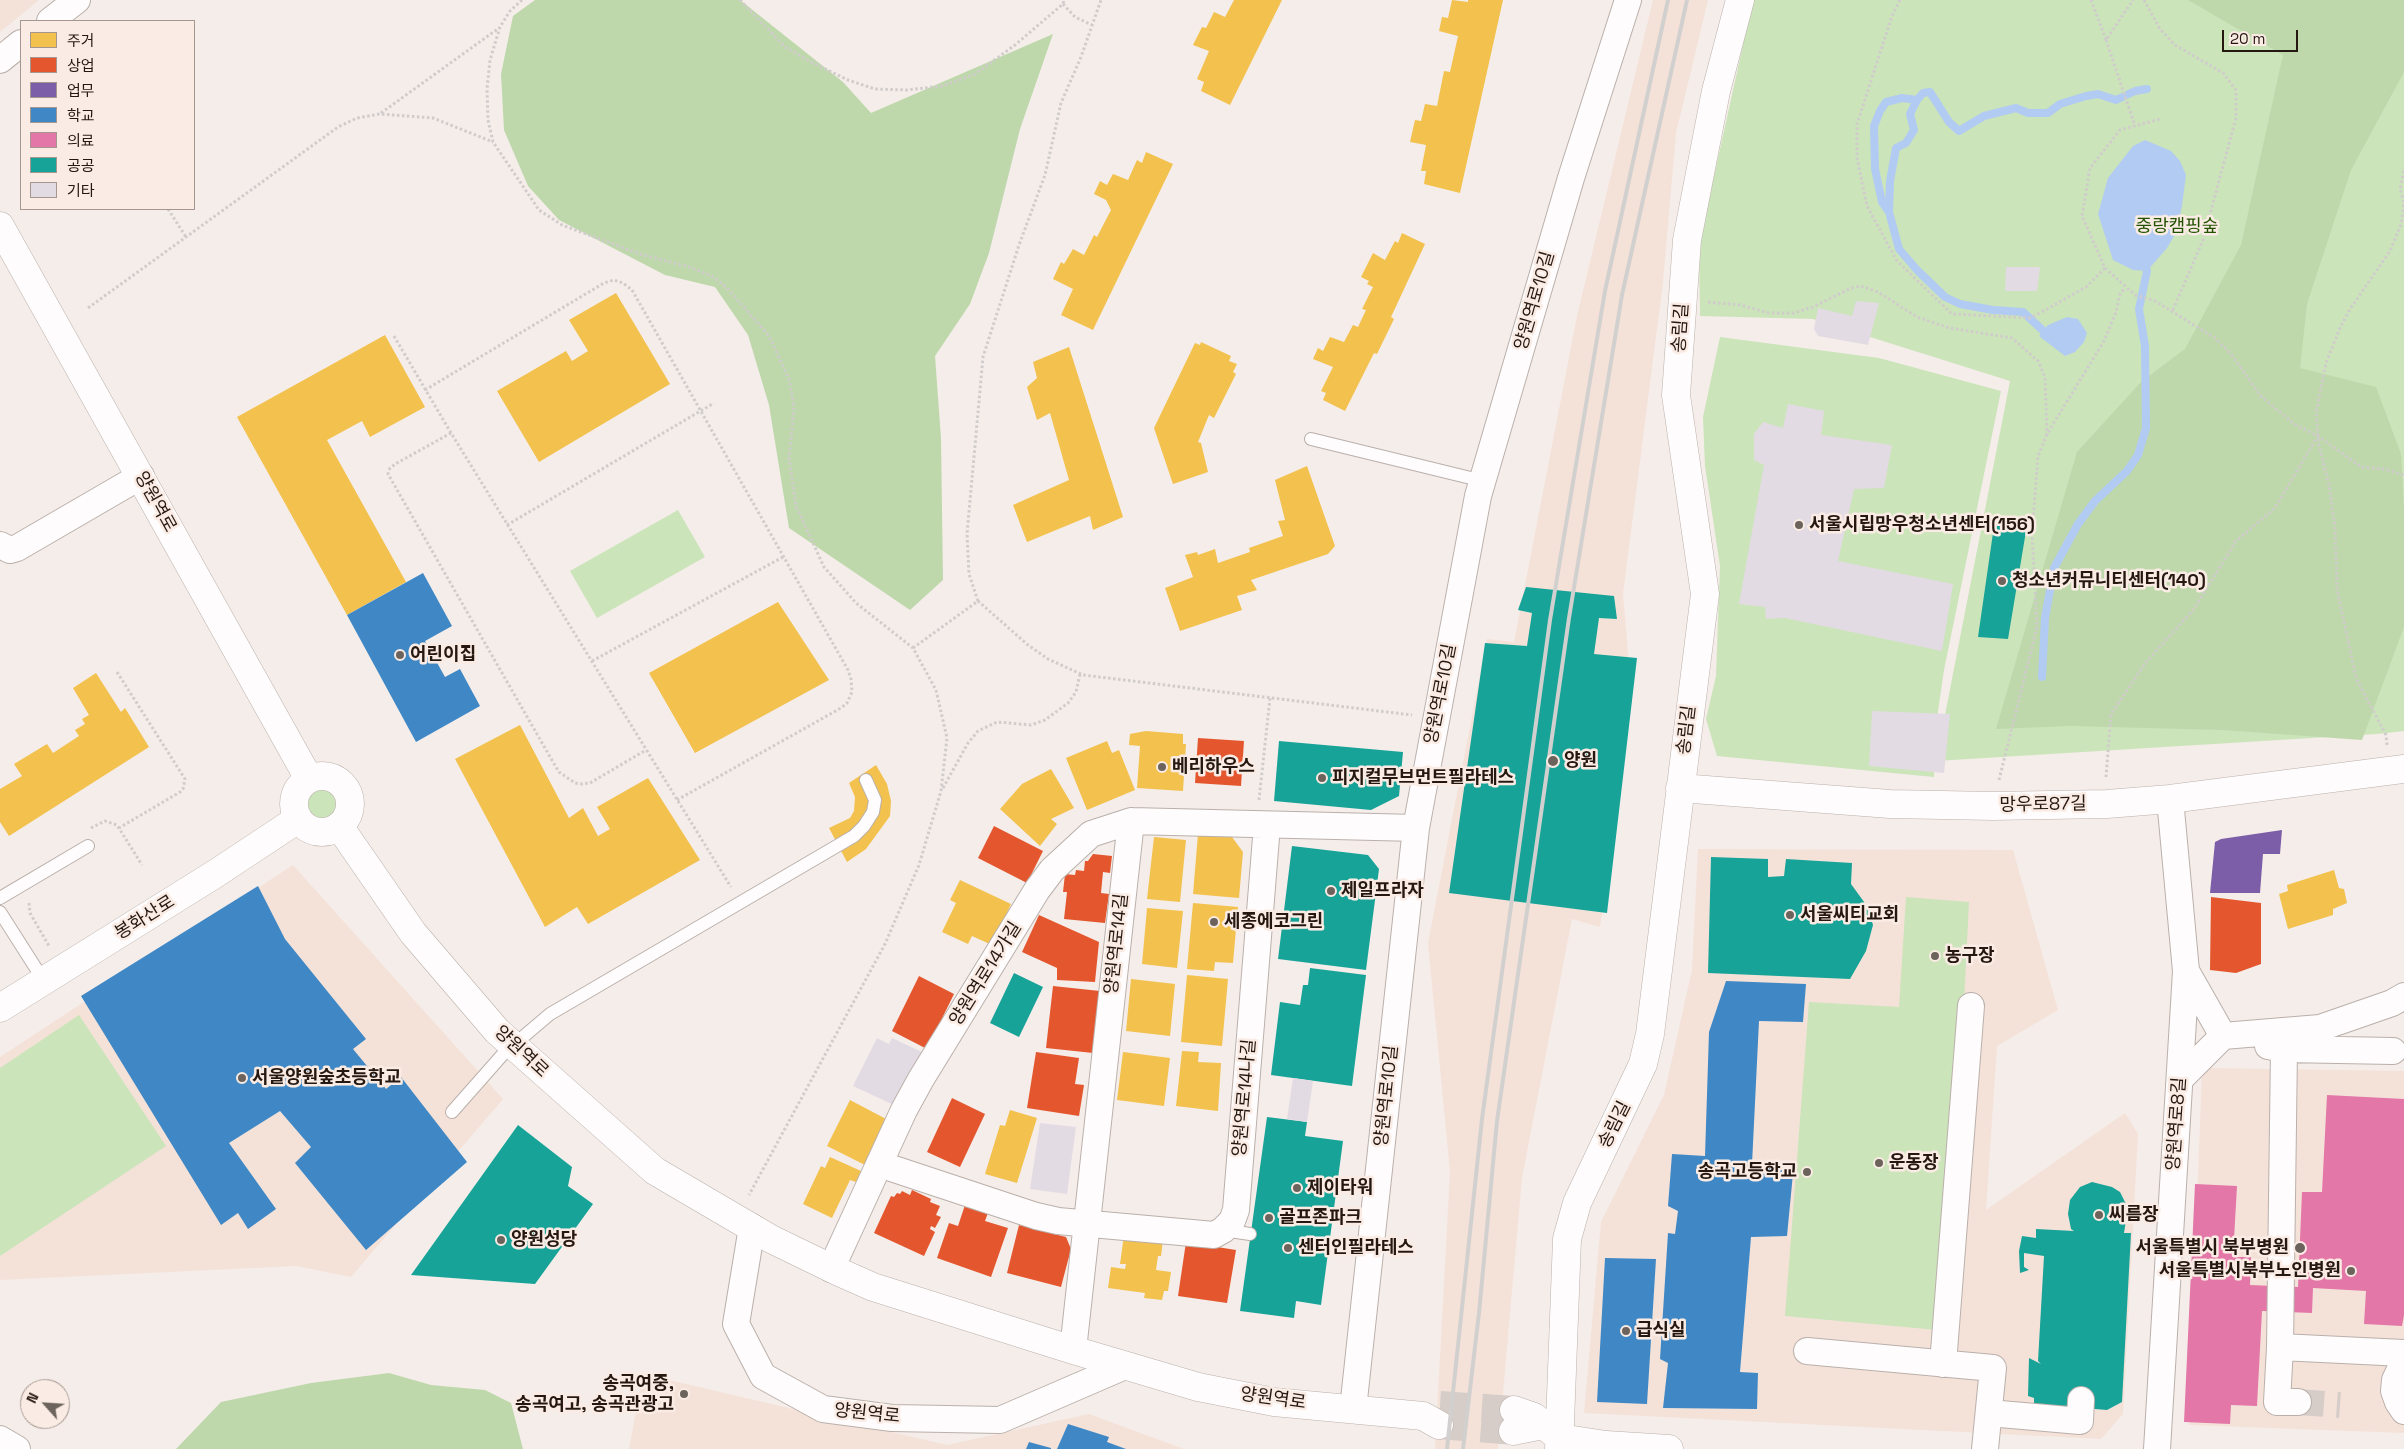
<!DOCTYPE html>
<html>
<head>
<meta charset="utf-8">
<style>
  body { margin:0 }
  #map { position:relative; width:2404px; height:1449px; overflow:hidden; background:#f5ede9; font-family:"Space Grotesk","Noto Sans KR",sans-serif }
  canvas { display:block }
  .legend { position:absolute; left:20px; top:20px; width:175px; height:190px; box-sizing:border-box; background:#faece4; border:1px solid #a49790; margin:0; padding:6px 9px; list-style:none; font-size:15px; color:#241811 }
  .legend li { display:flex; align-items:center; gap:10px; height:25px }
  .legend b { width:25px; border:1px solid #a49790 }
  .north { position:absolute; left:20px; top:1379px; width:50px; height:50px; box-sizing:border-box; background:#faece4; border:1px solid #a49790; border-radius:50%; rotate:296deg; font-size:14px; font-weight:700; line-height:20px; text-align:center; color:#241811 }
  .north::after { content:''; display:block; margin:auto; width:18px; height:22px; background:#6d635d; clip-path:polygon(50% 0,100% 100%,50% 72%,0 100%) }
  .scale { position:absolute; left:2222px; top:30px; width:76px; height:22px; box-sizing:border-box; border:2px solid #241811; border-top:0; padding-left:6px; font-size:15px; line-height:18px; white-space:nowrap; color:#241811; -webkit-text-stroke:4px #faece4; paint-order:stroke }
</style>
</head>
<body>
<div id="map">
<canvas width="2404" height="1449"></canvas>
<ul class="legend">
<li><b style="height:14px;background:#f2c14e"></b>주거</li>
<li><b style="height:14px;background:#e4572e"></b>상업</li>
<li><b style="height:14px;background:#7b5ea7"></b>업무</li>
<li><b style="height:14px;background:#3f88c5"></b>학교</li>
<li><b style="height:14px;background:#e377a8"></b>의료</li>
<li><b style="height:14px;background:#17a398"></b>공공</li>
<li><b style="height:14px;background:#e3dbe3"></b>기타</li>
</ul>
<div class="north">N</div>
<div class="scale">20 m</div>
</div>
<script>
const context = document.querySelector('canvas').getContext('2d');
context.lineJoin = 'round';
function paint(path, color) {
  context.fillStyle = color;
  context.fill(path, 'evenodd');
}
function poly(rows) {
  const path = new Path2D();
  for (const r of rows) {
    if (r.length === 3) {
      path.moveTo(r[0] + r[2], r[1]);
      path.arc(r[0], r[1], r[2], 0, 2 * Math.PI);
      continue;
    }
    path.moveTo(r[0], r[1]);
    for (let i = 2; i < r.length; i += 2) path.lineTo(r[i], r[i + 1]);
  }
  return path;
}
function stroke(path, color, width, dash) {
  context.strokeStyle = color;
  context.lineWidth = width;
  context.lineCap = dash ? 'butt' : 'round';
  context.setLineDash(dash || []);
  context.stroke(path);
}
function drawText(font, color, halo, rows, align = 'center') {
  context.font = font + ' "Space Grotesk","Noto Sans KR",sans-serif';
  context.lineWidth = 5;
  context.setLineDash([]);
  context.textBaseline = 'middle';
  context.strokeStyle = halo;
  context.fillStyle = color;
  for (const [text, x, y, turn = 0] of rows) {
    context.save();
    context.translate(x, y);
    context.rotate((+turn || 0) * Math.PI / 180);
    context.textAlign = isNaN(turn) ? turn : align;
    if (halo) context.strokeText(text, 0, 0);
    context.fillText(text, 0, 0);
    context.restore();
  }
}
const built = poly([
  [0,0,39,0,0,32],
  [1653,0,1708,0,1676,133,1663,282,1623,594,1632,701,1600,927,1572,919,1522,1178,1498,1449,1435,1449,1450,1172,1428,943,1487,639,1514,642,1577,316],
  [1698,849,2013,850,2058,1010,1997,1046,1986,1210,2125,1113,2138,1134,2123,1414,2101,1439,1584,1413,1601,1222,1664,1095,1692,970],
  [293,865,503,1099,351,1277,296,1266,0,1280,0,1057],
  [2202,1068,2404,1071,2404,1433,2189,1425],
  [643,1374,947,1445,1089,1414,1184,1449,629,1449]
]);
const green = poly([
  [1753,0,2404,0,2404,731,2377,734,1936,761,2010,381,1813,319,1700,316,1699,244],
  [1720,337,1879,358,2001,391,1944,670,1935,732,1934,777,1717,756,1706,719,1716,676,1720,566,1705,466,1703,417],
  [678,510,705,557,597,618,570,571],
  [322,803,18],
  [1906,897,1969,902,1948,1331,1785,1316,1809,1002,1899,1007],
  [79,1015,166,1146,0,1256,0,1068]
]);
const forest = poly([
  [535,0,740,0,843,82,871,113,1053,34,1020,129,989,253,970,304,935,356,941,438,943,580,910,610,789,528,769,405,748,335,715,287,665,275,559,220,528,186,504,130,501,74,513,16],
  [2188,0,2404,0,2404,72,2351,170,2307,304,2300,368,2376,387,2401,454,2404,509,2404,627,2362,740,2223,730,2071,726,1996,729,2077,452,2141,382,2185,349,2241,245,2283,55],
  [389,1373,431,1385,485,1390,511,1403,523,1449,176,1449,221,1402,311,1383]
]);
const water = poly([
  [2145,140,2171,151,2180,161,2186,175,2182,206,2176,233,2167,248,2147,271,2133,270,2113,260,2098,214,2108,178,2133,146],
  [2067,317,2078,319,2087,333,2084,342,2075,352,2065,356,2039,336,2048,325]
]);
const homes = poly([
  [1234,0,1282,0,1230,105,1201,91,1204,82,1197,79,1209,51,1193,45,1202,27,1206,28,1214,12,1225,17],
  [1452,0,1468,2,1468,0,1503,0,1460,193,1424,184,1426,171,1421,171,1426,145,1410,142,1415,120,1421,121,1425,104,1437,106,1444,71,1450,72,1458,36,1439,31,1442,17,1448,18],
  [1146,152,1173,164,1093,330,1061,315,1073,289,1053,279,1061,262,1064,264,1073,249,1084,255,1094,235,1097,237,1111,210,1106,200,1094,194,1100,181,1107,185,1113,174,1128,180,1137,160,1142,163],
  [1402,233,1425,244,1391,317,1394,319,1377,354,1374,353,1345,411,1323,400,1326,393,1321,391,1333,367,1313,359,1318,348,1323,351,1330,337,1344,342,1353,325,1358,327,1366,310,1362,309,1373,287,1367,284,1369,281,1361,277,1373,253,1385,260,1395,241,1398,243],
  [616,293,670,384,539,462,497,391,566,351,572,361,588,351,569,320],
  [385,335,425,407,370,437,362,421,327,440,406,582,347,615,237,417],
  [1201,342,1231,356,1229,361,1237,364,1233,372,1236,374,1214,418,1209,415,1198,442,1201,443,1208,472,1173,484,1154,428,1195,343,1200,345],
  [1069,347,1123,517,1093,530,1090,516,1027,542,1013,505,1069,480,1050,413,1037,420,1027,387,1037,378,1033,362],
  [1307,466,1335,546,1328,554,1251,580,1257,590,1237,596,1242,610,1180,631,1165,588,1193,577,1185,555,1197,552,1198,555,1215,549,1218,563,1250,552,1249,548,1283,536,1278,521,1285,520,1275,480],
  [778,602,829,680,695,753,649,673],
  [96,673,121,712,125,708,149,747,9,836,0,822,0,789,22,776,14,764,47,744,53,753,79,736,75,730,85,724,82,719,89,715,73,688],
  [520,725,569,818,583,808,598,836,610,829,597,807,648,778,700,860,588,924,577,907,545,927,455,759],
  [1146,731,1183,734,1183,744,1186,744,1183,791,1137,788,1140,746,1129,745,1130,734],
  [1107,741,1112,753,1119,750,1135,790,1087,810,1066,758],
  [876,765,887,784,891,801,890,816,866,849,847,862,829,828,850,818,854,811,855,797,849,783],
  [1051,769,1074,808,1051,819,1057,824,1040,846,1000,809,1022,784],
  [1198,834,1232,837,1243,852,1239,898,1193,894],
  [1154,837,1186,840,1180,902,1147,899],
  [2334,870,2339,888,2344,889,2347,903,2333,909,2333,915,2288,929,2279,894,2288,891,2287,885],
  [960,880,1011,904,992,945,972,936,968,944,942,932,956,903,950,900],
  [1193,903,1238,907,1233,963,1215,962,1214,971,1187,969],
  [1147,908,1183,911,1177,968,1142,964],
  [1187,975,1228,979,1222,1046,1181,1042],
  [1131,979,1175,984,1170,1036,1126,1031],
  [1182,1051,1199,1052,1198,1062,1221,1063,1218,1111,1176,1106],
  [1123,1052,1170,1058,1164,1106,1117,1100],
  [850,1100,888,1120,865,1165,827,1146],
  [1010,1110,1037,1118,1017,1183,985,1174,1000,1125,1005,1126],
  [830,1157,861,1171,856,1182,850,1180,832,1218,803,1204,821,1166,825,1168],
  [1124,1235,1163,1240,1161,1256,1158,1256,1156,1270,1171,1272,1168,1291,1164,1291,1162,1300,1144,1298,1145,1293,1108,1288,1111,1267,1125,1269,1126,1264,1120,1264]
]);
const shops = poly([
  [1198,738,1244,741,1241,786,1195,783],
  [994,826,1043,851,1027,883,978,858],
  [1093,854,1112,856,1110,873,1103,872,1101,893,1109,894,1105,923,1064,919,1067,892,1063,892,1065,874,1075,875,1076,870,1084,871,1085,861,1088,861],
  [2211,897,2261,903,2261,964,2236,973,2210,970],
  [1039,915,1099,942,1095,982,1057,980,1057,968,1022,952],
  [919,976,954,994,927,1049,892,1031],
  [1053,986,1100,991,1093,1053,1046,1048],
  [1036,1052,1079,1058,1075,1084,1084,1085,1079,1116,1027,1108],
  [952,1098,985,1114,960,1167,927,1152],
  [912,1190,931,1199,930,1202,940,1206,936,1215,941,1217,935,1228,931,1226,930,1229,935,1232,924,1256,874,1233,891,1196,894,1197,897,1193,900,1194,902,1191,910,1195],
  [966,1202,989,1210,985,1221,1008,1228,991,1277,937,1258,949,1223,958,1226],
  [1019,1225,1066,1237,1071,1249,1061,1287,1007,1273],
  [1186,1242,1236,1250,1227,1303,1178,1296]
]);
const offices = poly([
  [2282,830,2280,854,2263,854,2260,893,2210,893,2215,842,2221,839]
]);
const schools = poly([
  [423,573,452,626,425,641,445,677,460,669,480,706,416,742,347,615],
  [258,886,285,939,366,1039,353,1049,386,1089,401,1077,467,1162,366,1250,295,1163,311,1147,280,1111,229,1143,276,1209,248,1229,238,1213,221,1225,81,996],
  [1726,981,1806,984,1803,1022,1759,1021,1752,1164,1794,1163,1787,1236,1751,1237,1740,1372,1758,1373,1757,1409,1663,1408,1668,1363,1660,1359,1668,1233,1675,1234,1678,1211,1668,1206,1672,1154,1705,1156,1709,1032],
  [1605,1258,1656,1259,1647,1404,1597,1402],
  [1068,1424,1109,1437,1107,1442,1126,1449,1057,1449],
  [1029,1442,1051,1448,1051,1449,1026,1449]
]);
const health = poly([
  [2327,1095,2404,1099,2404,1315,2402,1326,2364,1324,2366,1291,2313,1288,2312,1313,2262,1311,2257,1406,2231,1405,2230,1424,2184,1422,2195,1184,2237,1186,2233,1257,2251,1257,2250,1285,2298,1287,2302,1192,2322,1192]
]);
const public = poly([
  [1995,519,2027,525,2008,639,1978,637],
  [1526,587,1614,596,1617,619,1599,618,1594,654,1637,658,1607,913,1449,893,1485,643,1527,646,1532,613,1518,610],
  [1279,741,1403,752,1399,796,1371,810,1274,801],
  [1292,846,1368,855,1379,869,1366,970,1278,959],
  [1711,857,1768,859,1768,877,1784,876,1786,859,1852,863,1851,884,1867,906,1873,925,1866,951,1850,979,1708,973],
  [1310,968,1366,975,1352,1086,1271,1075,1280,1002,1300,1005,1303,985,1308,985],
  [1014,973,1043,987,1019,1037,990,1023],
  [1267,1117,1307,1122,1305,1136,1343,1141,1321,1305,1296,1301,1294,1318,1240,1311],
  [518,1125,572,1167,568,1186,593,1204,535,1284,411,1275],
  [2092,1182,2112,1187,2120,1192,2128,1208,2124,1233,2131,1233,2122,1402,2107,1410,2034,1404,2034,1398,2028,1396,2029,1358,2041,1364,2038,1361,2044,1256,2024,1253,2024,1267,2029,1270,2020,1273,2019,1251,2022,1236,2036,1238,2036,1229,2074,1231,2071,1229,2068,1214,2070,1200,2080,1187]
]);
const stream = poly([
  [1889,212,1882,202,1875,169,1874,126,1880,111,1886,102,1902,98,1917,100],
  [2050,337,2023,312,1993,310,1960,304,1945,297,1917,270,1899,249,1889,212,1890,181,1896,148,1906,143,1914,130,1910,114,1917,100,1923,93,1930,92,1949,122,1959,131,1984,116,2016,108,2028,113,2048,113,2060,104,2086,96,2098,94,2116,100,2135,91,2147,89],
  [2042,677,2045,618,2054,568,2078,524,2095,501,2127,471,2138,455,2146,428,2145,346,2139,309,2147,271]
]);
const building = poly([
  [2006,267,2040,267,2037,291,2005,291],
  [1856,301,1879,303,1868,345,1818,336,1814,329,1818,308,1852,316],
  [1788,404,1824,411,1821,435,1892,445,1884,488,1854,489,1838,561,1953,584,1942,651,1785,618,1766,619,1765,607,1739,604,1764,465,1754,460,1754,434,1763,422,1783,428],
  [1872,711,1950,714,1944,773,1869,766],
  [877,1038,889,1044,892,1038,924,1053,898,1107,853,1086],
  [1293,1078,1313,1081,1307,1122,1287,1119],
  [1040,1123,1076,1127,1067,1194,1030,1189]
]);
const minorTunnel = poly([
  [2298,1402,2340,1405]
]);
const tertiaryTunnel = poly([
  [1440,1405,1514,1410],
  [1439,1425,1513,1431]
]);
const path = poly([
  [522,0,510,11,500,27,490,60,487,89,488,120,493,142,539,210,562,225,640,254,689,267,712,276,727,288,769,336,789,379,794,406,789,459,796,506,824,567,856,603,913,648,936,690,947,738,941,791,919,865,885,944,749,1195],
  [740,0,785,47,809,61,848,80,875,89,907,90,942,86,975,74,1015,45,1063,4,1064,0],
  [1900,0,1892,16,1857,124,1857,158,1867,206,1897,261,1952,314,2031,318,2086,287,2105,268,2082,216,2090,168,2120,130,2160,119],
  [2091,0,2106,40,2133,0],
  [2144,0,2160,29,2175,45,2223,73,2236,90,2236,118,2203,240,2172,312],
  [1063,4,1075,17,1092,25],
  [2106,40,2135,126],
  [381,113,499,28],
  [168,209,186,237],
  [2105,268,2135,295,2155,301,2215,338,2231,354,2261,396,2294,424,2318,436,2361,467,2384,469,2404,475],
  [1708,302,1740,305,1769,313,1794,313,1813,307,1851,288,1861,286,1878,292,1917,317,1949,328,2012,338,2038,361,2045,377,2047,434],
  [88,308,338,127,357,118,380,114,433,118,493,142],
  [394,336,451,433,731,887],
  [425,390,604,283,614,280,623,283,632,290,848,670,851,679,852,692,847,703,841,708,677,800],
  [451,433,397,463,390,468,388,474,553,762,559,772,575,783,582,784,590,783,646,750],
  [507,525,714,403],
  [978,601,969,574,967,534,983,357,1019,245,1045,175,1061,103,1081,57,1101,0],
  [913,648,978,601,1028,645,1048,659,1083,675,1412,715],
  [592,661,783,557],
  [117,672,185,779,183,789,180,792,119,828],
  [2387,745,2386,735,2356,678,2337,589,2335,528,2329,485,2319,446,2316,413,2326,363,2340,328,2350,309,2390,251,2401,224,2404,203,2400,189,2404,170],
  [2106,777,2111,714,2146,662,2194,609,2236,541,2275,508,2317,437],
  [1999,780,2037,627,2032,534,2038,456,2047,434,2104,341,2116,312,2120,294,2125,288],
  [943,788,968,743,978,731,997,722,1031,725,1045,720,1068,703,1076,692,1080,674],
  [1259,800,1270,698],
  [91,828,105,821,117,825,142,865],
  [29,903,30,913,49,946]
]);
const service = poly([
  [1311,439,1483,481],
  [0,898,88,846],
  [0,912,44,981],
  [452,1112,504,1053,550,1014,854,836,864,826,873,812,875,800,866,780],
  [1223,1230,1250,1234]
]);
const minor = poly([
  [50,21,77,0],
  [0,60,21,43],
  [0,545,10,550,17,548,141,476],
  [2223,1036,2320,1028,2392,1003,2404,996],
  [2268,1046,2284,1049,2393,1051],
  [2284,1049,2280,1347,2404,1353],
  [2180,1079,2223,1036,2186,971],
  [879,1164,1036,1216,1058,1221,1214,1235,1223,1230,1232,1221,1236,1210,1267,825],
  [752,1227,736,1324,763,1376,823,1409,892,1418,1000,1420,1125,1366],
  [831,1269,904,1110,921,1079,1037,890,1052,870,1091,834,1131,821,1416,828],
  [2280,1347,2277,1402,2298,1402],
  [1073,1350,1131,821],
  [1807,1351,1993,1368,1985,1449],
  [2404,1361,2395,1380,2394,1391,2398,1402,2404,1411],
  [1943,1364,1971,1006],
  [1353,1409,1416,828,1478,496,1571,178,1628,0],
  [1989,1413,2080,1421,2081,1400],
  [0,1439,17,1449],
  [2157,1449,2186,971,2170,799]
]);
const tertiary = poly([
  [0,226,309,779],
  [322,804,28],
  [1680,788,1890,804,1993,806,2107,804,2170,799,2404,769],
  [339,826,413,933,497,1031,655,1171,771,1239,839,1272,873,1287,1073,1350,1198,1387,1274,1402,1423,1416,1439,1425],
  [0,1008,215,874,289,825],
  [1514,1410,1534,1417,1560,1438,1606,1445,1669,1449],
  [1513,1431,1543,1425],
  [1559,1449,1567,1239,1577,1203,1643,1064,1650,1034,1705,594,1676,395,1687,240,1716,91,1740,0]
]);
const rail = poly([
  [1447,1449,1482,1119,1550,620,1605,291,1668,0],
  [1463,1449,1479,1313,1497,1121,1569,618,1622,295,1687,0]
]);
const markers = [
  [1799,525,5,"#6d635d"],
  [2002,581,5,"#6d635d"],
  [400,655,5,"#6d635d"],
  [1553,761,6,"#6d635d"],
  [1162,767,5,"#6d635d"],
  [1322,778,5,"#6d635d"],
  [1331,891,5,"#6d635d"],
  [1790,915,5,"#6d635d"],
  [1214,922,5,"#6d635d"],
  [1935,956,5,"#6d635d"],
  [242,1078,5,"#6d635d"],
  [1879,1163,5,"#6d635d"],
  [1807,1172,5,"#6d635d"],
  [1297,1188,5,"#6d635d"],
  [2099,1215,5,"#6d635d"],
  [1269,1218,5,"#6d635d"],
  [501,1240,5,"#6d635d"],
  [1288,1248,5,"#6d635d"],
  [2300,1248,6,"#6d635d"],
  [2351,1271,5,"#6d635d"],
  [1626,1331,5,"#6d635d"],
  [684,1394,5,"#6d635d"]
];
const parkNames = [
  ["중랑캠핑숲",2177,227]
];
const streetNames = [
  ["양원역로10길",1535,301,-74],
  ["송림길",1681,328,-86],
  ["양원역로",155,502,61],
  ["양원역로10길",1441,694,-79],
  ["송림길",1687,730,-83],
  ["망우로87길",2043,805,-1],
  ["봉화산로",145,918,-32],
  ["양원역로14길",1117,944,-84],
  ["양원역로14가길",986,974,-58],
  ["양원역로",521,1052,43],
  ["양원역로10길",1387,1096,-84],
  ["양원역로14나길",1245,1098,-85],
  ["양원역로8길",2177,1124,-86],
  ["송림길",1615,1125,-63],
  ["양원역로",1273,1399,8],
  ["양원역로",867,1414,6]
];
const poiNames = [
  ["서울시립망우청소년센터(156)",1809,525],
  ["청소년커뮤니티센터(140)",2012,581],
  ["어린이집",410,655],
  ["양원",1564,761],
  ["베리하우스",1172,767],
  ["피지컬무브먼트필라테스",1332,778],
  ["제일프라자",1341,891],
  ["서울씨티교회",1800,915],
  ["세종에코그린",1224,922],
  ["농구장",1945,956],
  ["서울양원숲초등학교",252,1078],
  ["운동장",1889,1163],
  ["송곡고등학교",1797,1172,"right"],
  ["제이타워",1307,1188],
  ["씨름장",2109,1215],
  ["골프존파크",1279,1218],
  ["양원성당",511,1240],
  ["센터인필라테스",1298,1248],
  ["서울특별시 북부병원",2289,1248,"right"],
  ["서울특별시북부노인병원",2341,1271,"right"],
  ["급식실",1636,1331],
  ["송곡여중,",674,1384,"right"],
  ["송곡여고, 송곡관광고",674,1405,"right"]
];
paint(built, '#f4e2d9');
paint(green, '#cbe4ba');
paint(forest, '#bed8ac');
paint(water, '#b2cbf3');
paint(homes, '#f2c14e');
paint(shops, '#e4572e');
paint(offices, '#7b5ea7');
paint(schools, '#3f88c5');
paint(health, '#e377a8');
paint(public, '#17a398');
stroke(stream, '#b2cbf3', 8);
paint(building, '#e3dbe3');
stroke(minorTunnel, '#d6cdc9', 26, [26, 13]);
stroke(tertiaryTunnel, '#d6cdc9', 28, [28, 14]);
stroke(service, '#bab0ab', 14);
stroke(minor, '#bab0ab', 28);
stroke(tertiary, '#bab0ab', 29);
stroke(path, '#d0cccb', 3, [2.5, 2.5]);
stroke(service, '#fefcfc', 12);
stroke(minor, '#fefcfc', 26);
stroke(tertiary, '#fefcfc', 28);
stroke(rail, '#d2d0cf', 4);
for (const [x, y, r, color] of markers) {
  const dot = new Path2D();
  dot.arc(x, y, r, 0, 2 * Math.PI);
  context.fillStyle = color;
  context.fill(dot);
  stroke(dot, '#faece4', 2);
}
drawText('18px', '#215200', '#faece4', parkNames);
drawText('18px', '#241811', '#faece4', streetNames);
drawText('bold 18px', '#241811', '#faece4', poiNames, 'left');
</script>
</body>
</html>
